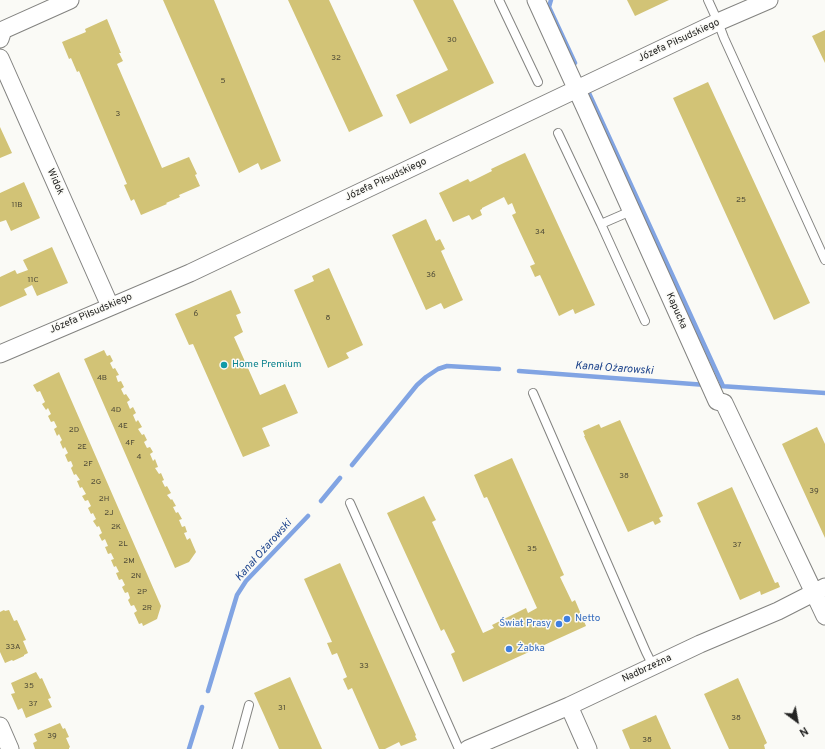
<!DOCTYPE html>
<html>
<head>
<meta charset="utf-8">
<style>
  body { margin:0 }
  #map { position:relative; width:825px; height:749px; overflow:hidden; background:#fafaf6; font-family:Overpass,sans-serif }
  canvas { display:block }
  .north { position:absolute; left:777px; top:701px; width:40px; height:40px; -webkit-text-stroke:3px #fafaf6; paint-order:stroke; rotate:148deg; font-size:11px; font-weight:700; line-height:16px; text-align:center; color:#242423 }
  .north::after { content:''; display:block; margin:auto; width:14px; height:18px; background:#242423; clip-path:polygon(50% 0,100% 100%,50% 72%,0 100%) }
</style>
</head>
<body>
<div id="map">
<canvas width="825" height="749"></canvas>
<div class="north">N</div>
</div>
<script>
const context = document.querySelector('canvas').getContext('2d');
context.lineJoin = 'round';
function poly(rows) {
  const path = new Path2D();
  for (const r of rows) {
    path.moveTo(r[0], r[1]);
    for (let i = 2; i < r.length; i += 2) path.lineTo(r[i], r[i + 1]);
  }
  return path;
}
function stroke(path, color, width, dash) {
  context.strokeStyle = color;
  context.lineWidth = width;
  context.lineCap = dash ? 'butt' : 'round';
  context.setLineDash(dash || []);
  context.stroke(path);
}
function paint(path, color) {
  context.fillStyle = color;
  context.fill(path, 'evenodd');
}
function drawText(font, color, halo, rows, align = 'center') {
  context.font = font + ' Overpass,sans-serif';
  context.lineWidth = 3;
  context.setLineDash([]);
  context.textBaseline = 'middle';
  context.strokeStyle = halo;
  context.fillStyle = color;
  for (const [text, x, y, turn = 0] of rows) {
    context.save();
    context.translate(x, y);
    context.rotate((+turn || 0) * Math.PI / 180);
    context.textAlign = isNaN(turn) ? turn : align;
    if (halo) context.strokeText(text, 0, 0);
    context.fillText(text, 0, 0);
    context.restore();
  }
}
const stream = poly([
  [551,0,549,7,575,63],
  [588,91,723,386],
  [519,371,706,385],
  [720,386,825,393],
  [352,465,417,385,426,377,438,369,447,366,499,369],
  [321,501,340,478],
  [208,691,237,595,246,581,308,516],
  [189,749,202,707]
]);
const building = poly([
  [163,0,214,0,281,161,261,170,258,163,239,173],
  [288,0,329,0,383,116,349,132],
  [413,0,453,0,494,83,410,124,396,95,448,70],
  [627,0,669,0,635,16],
  [107,19,121,53,119,53,123,61,117,64,162,168,189,157,197,174,195,175,200,186,179,195,180,197,166,203,167,204,141,215,134,199,131,201,124,185,127,184,79,71,77,72,71,58,69,59,62,42,86,32,85,29],
  [825,30,825,63,812,36],
  [708,82,810,303,774,320,673,98],
  [0,127,12,153,0,158],
  [525,153,595,305,575,314,573,309,559,316,540,275,535,277,530,266,535,264,512,215,516,213,512,203,508,205,504,197,482,208,482,209,480,210,482,215,472,220,469,215,453,222,439,193,468,179,470,182,492,171,491,169],
  [24,182,40,218,11,231,6,220,0,222,0,193],
  [426,219,436,241,440,239,445,249,441,251,463,300,444,309,441,303,426,310,392,235],
  [52,247,68,283,37,296,32,285,24,289,27,295,0,307,0,277,15,270,17,274,28,270,23,260],
  [329,268,363,345,346,353,349,358,328,368,294,290,314,281,312,276],
  [231,290,241,313,236,315,243,332,234,337,260,395,285,384,298,413,262,428,270,446,243,457,193,344,189,345,175,314],
  [104,350,107,356,110,355,113,361,110,363,113,369,115,368,119,375,116,376,118,382,121,381,124,387,121,389,124,395,126,394,130,400,127,402,130,409,133,407,136,413,133,415,136,422,138,420,142,427,138,429,142,435,144,434,147,440,144,442,147,448,150,447,153,452,150,454,153,461,155,459,158,467,155,468,159,474,161,473,164,480,162,481,165,487,167,486,171,493,167,495,171,500,172,499,176,506,173,507,176,513,178,512,182,519,179,520,182,527,185,526,187,532,184,533,187,540,190,538,196,552,189,562,175,568,84,359],
  [59,372,161,606,157,619,143,626,142,623,139,624,134,613,137,611,134,605,131,606,128,600,130,598,128,592,125,593,122,587,125,585,122,579,119,580,116,573,119,572,116,566,114,567,111,560,114,559,111,553,108,554,105,547,108,546,105,539,102,541,99,535,102,533,99,526,97,527,93,521,96,519,93,513,91,514,88,508,91,506,88,500,85,501,82,496,86,494,82,487,80,488,77,481,80,480,76,474,74,475,71,468,73,466,71,461,68,462,65,455,68,453,65,447,63,449,60,442,62,440,59,434,57,436,54,429,57,427,54,421,51,422,48,416,51,414,48,408,46,410,42,404,45,402,40,391,37,392,33,385],
  [620,420,663,516,659,518,661,522,655,525,653,521,628,532,584,436,585,436,583,431,599,424,601,428],
  [817,427,825,444,825,538,782,444],
  [512,458,564,575,560,577,572,602,575,600,586,626,463,682,451,654,455,652,444,629,441,631,387,513,424,496,436,520,432,522,483,633,494,628,492,625,526,608,528,613,537,608,487,497,484,498,474,475],
  [732,487,775,583,778,582,780,587,761,595,760,591,740,600,697,503],
  [340,563,416,735,415,736,417,740,401,746,399,742,385,749,379,749,352,688,348,690,343,679,347,677,337,653,332,655,327,643,332,642,304,579],
  [4,610,5,611,9,610,14,621,17,620,26,640,23,641,28,653,24,655,24,656,13,661,12,660,5,663,0,652,0,612],
  [36,672,40,679,42,678,51,698,48,699,52,707,26,718,22,708,18,710,11,694,15,693,11,683],
  [290,677,322,749,279,749,264,715,254,693],
  [738,678,767,743,764,745,765,749,729,749,704,694],
  [656,715,671,749,630,749,622,730],
  [60,723,63,729,65,728,69,737,66,738,70,747,69,748,69,749,35,749,33,743,37,741,34,734]
]);
const service = poly([
  [499,0,538,82],
  [708,0,718,22,724,38,825,260],
  [558,133,601,224],
  [631,211,601,224,645,321],
  [533,393,646,652,653,666],
  [350,503,459,749],
  [237,749,249,705]
]);
const minor = poly([
  [536,0,587,112,717,401,724,403,825,616],
  [0,39,3,30,70,0],
  [0,58,110,306],
  [0,354,190,273,718,22,769,0],
  [569,706,588,749],
  [0,726,10,749],
  [468,749,569,706,700,644,778,611,825,587]
]);
const markers = [
  [224,365,4,"#0f9aa8"],
  [567,619,4,"#3f7fe0"],
  [559,624,4,"#3f7fe0"],
  [509,649,4,"#3f7fe0"]
];
const numberNames = [
  ["30",452,40],
  ["32",336,58],
  ["5",223,81],
  ["3",118,114],
  ["25",741,200],
  ["11B",17,205],
  ["34",540,232],
  ["36",431,275],
  ["11C",33,280],
  ["6",196,314],
  ["8",328,318],
  ["4B",102,378],
  ["4D",116,410],
  ["4E",123,426],
  ["2D",74,430],
  ["4F",130,443],
  ["2E",82,447],
  ["4",139,457],
  ["2F",88,464],
  ["38",624,476],
  ["2G",96,482],
  ["39",814,491],
  ["2H",104,499],
  ["2J",109,513],
  ["2K",116,527],
  ["2L",123,544],
  ["37",737,545],
  ["35",532,549],
  ["2M",129,561],
  ["2N",136,576],
  ["2P",142,592],
  ["2R",147,608],
  ["33A",13,647],
  ["33",364,666],
  ["35",29,686],
  ["37",33,704],
  ["31",282,708],
  ["38",736,718],
  ["39",52,736],
  ["38",647,740]
];
const streetNames = [
  ["Józefa Piłsudskiego",679,41,-25],
  ["Józefa Piłsudskiego",386,180,-25],
  ["Widok",55,182,66],
  ["Kapucka",676,311,66],
  ["Józefa Piłsudskiego",91,314,-23],
  ["Nadbrzeżna",647,669,-25]
];
const cultureNames = [
  ["Home Premium",232,365]
];
const shopNames = [
  ["Netto",575,619],
  ["Świat Prasy",551,624,"right"],
  ["Żabka",517,649]
];
const waterNames = [
  ["Kanał Ożarowski",614,369,4],
  ["Kanał Ożarowski",264,551,-48]
];
stroke(stream, '#81a4e3', 4.5);
paint(building, '#d2c376');
stroke(service, '#838380', 10);
stroke(minor, '#838380', 19);
stroke(service, '#fff', 8);
stroke(minor, '#fff', 17);
for (const [x, y, r, color] of markers) {
  const dot = new Path2D();
  dot.arc(x, y, r, 0, 2 * Math.PI);
  context.fillStyle = color;
  context.fill(dot);
  stroke(dot, '#fafaf6', 1.5);
}
drawText('8px', '#504c38', null, numberNames);
drawText('10px', '#242423', '#fafaf6', streetNames);
drawText('10px', '#0d838f', '#fafaf6', cultureNames, 'left');
drawText('10px', '#366cbe', '#fafaf6', shopNames, 'left');
drawText('italic 11px', '#1a418a', '#fafaf6', waterNames);
</script>
</body>
</html>
